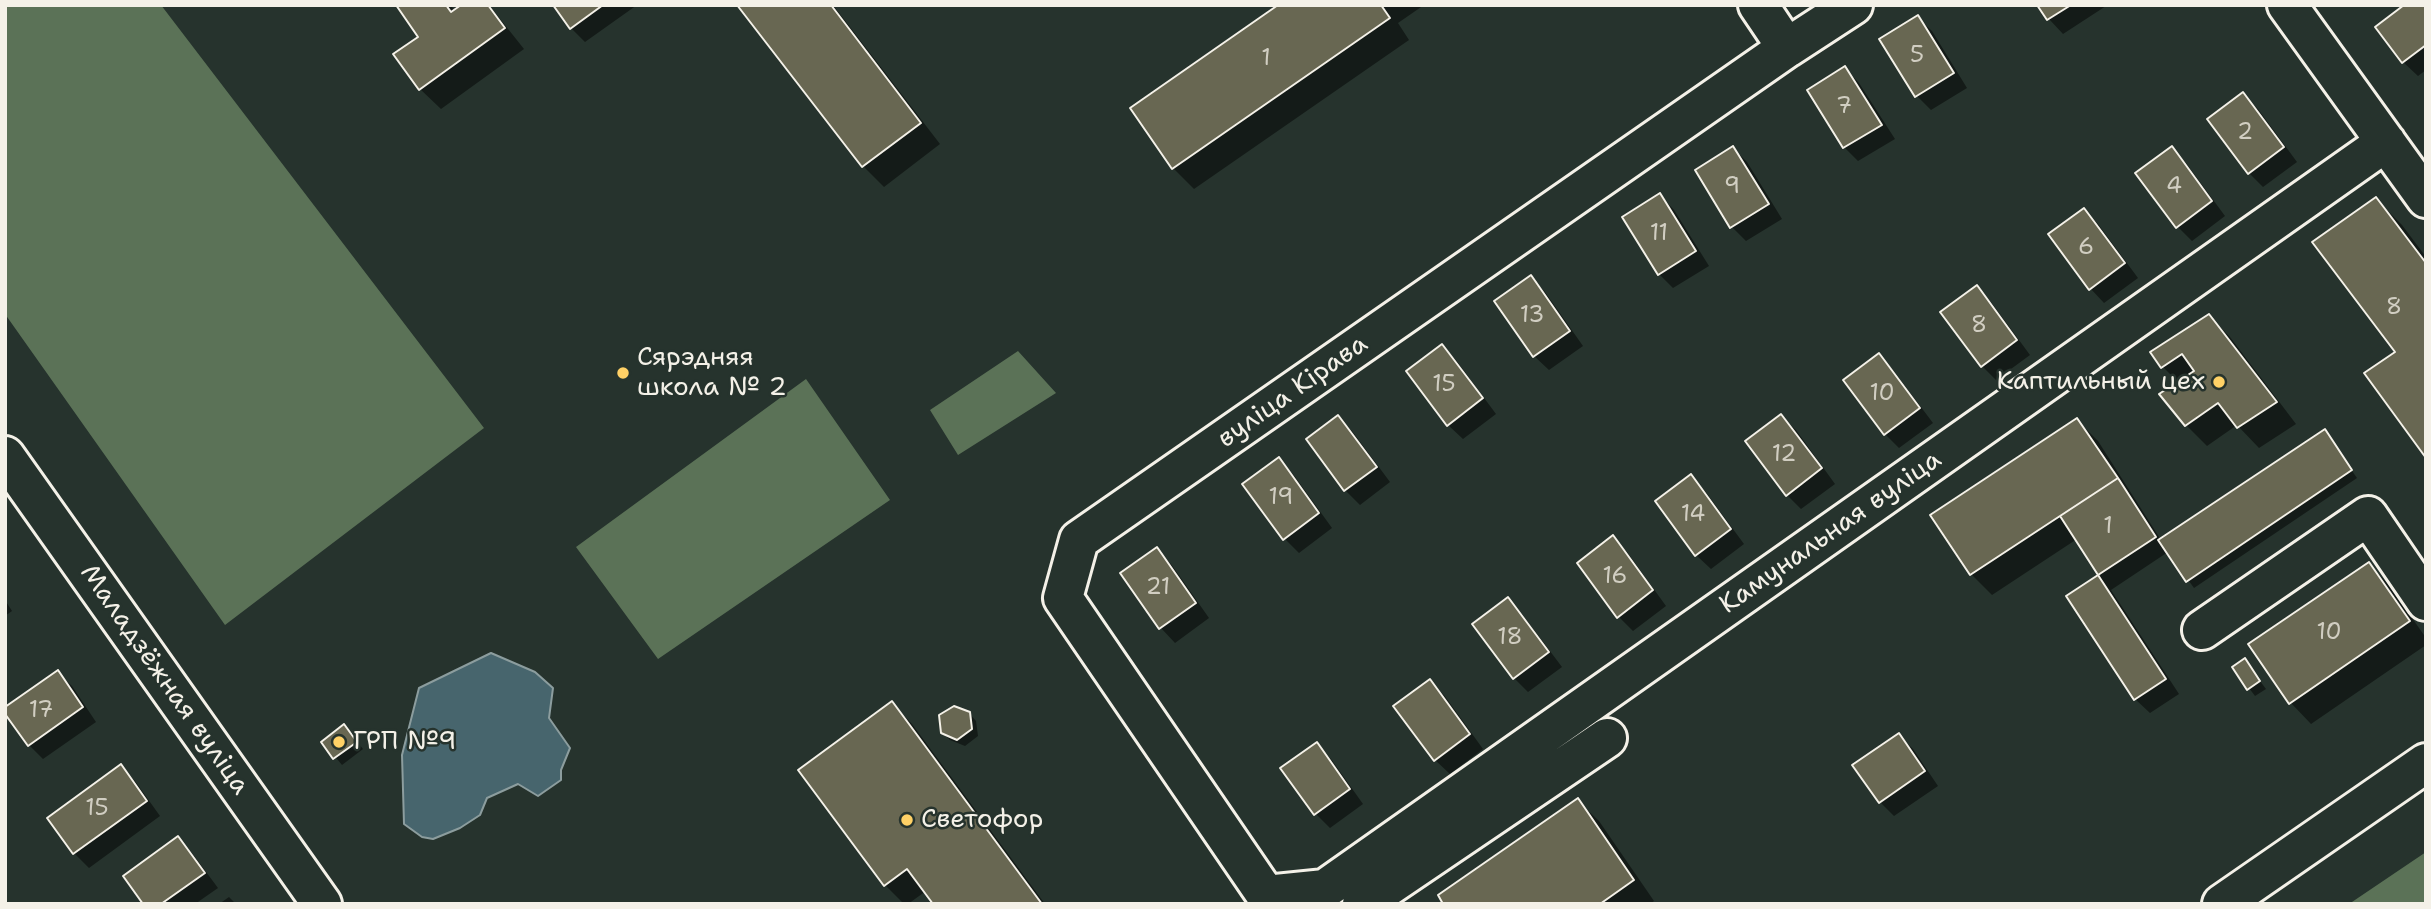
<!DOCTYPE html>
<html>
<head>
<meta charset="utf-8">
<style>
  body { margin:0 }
  #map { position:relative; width:2431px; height:909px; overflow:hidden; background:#26332d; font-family:"Shantell Sans",sans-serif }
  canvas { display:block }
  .frame { position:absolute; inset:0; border:7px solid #f4f1e8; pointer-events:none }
</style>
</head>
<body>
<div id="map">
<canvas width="2431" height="909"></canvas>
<div class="frame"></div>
</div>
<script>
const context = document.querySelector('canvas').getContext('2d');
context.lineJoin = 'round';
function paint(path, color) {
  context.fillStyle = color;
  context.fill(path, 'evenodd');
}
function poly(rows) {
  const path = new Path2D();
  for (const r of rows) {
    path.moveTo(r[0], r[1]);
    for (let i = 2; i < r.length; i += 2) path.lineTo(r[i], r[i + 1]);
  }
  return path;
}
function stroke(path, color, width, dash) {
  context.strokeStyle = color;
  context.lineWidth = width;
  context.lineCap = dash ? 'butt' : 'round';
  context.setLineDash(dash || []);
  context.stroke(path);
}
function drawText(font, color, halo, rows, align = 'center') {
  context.font = font + ' "Shantell Sans",sans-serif';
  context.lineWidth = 5;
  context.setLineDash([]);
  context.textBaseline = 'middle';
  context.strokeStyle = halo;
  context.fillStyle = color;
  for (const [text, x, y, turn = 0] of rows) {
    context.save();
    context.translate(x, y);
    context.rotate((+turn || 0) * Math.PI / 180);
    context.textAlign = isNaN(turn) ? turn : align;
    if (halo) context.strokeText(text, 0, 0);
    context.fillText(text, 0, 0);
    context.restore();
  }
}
const green = poly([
  [5,5,161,5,484,428,225,625,5,314],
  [1018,351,1056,393,958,455,930,410],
  [806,379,890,500,658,659,576,547],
  [2426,852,2426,904,2349,904]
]);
const water = poly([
  [491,653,535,672,553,688,549,718,570,748,561,770,561,780,538,796,518,784,487,798,480,815,460,828,433,839,422,837,404,824,402,755,419,688,491,653]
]);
const shadow = poly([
  [398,5,451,5,455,12,464,5,489,5,524,49,441,109,420,89,421,37],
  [555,5,637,5,585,42,571,28],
  [740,5,833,5,940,144,884,187,863,166],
  [1281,5,1424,5,1398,23,1409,40,1194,189,1173,168],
  [2039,5,2105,5,2106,6,2063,34,2049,19],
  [2426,5,2426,70,2418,76,2403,62,2377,27],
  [1917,17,1932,31,1967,88,1931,110,1917,96],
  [1845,68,1859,83,1895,139,1858,161,1844,147],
  [2243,95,2258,109,2297,162,2263,187,2249,173],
  [1733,148,1747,162,1782,219,1746,241,1732,227,1697,170],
  [2172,149,2186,163,2225,216,2192,241,2178,227,2138,174],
  [1660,195,1674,210,1709,266,1673,288,1659,274],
  [2376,199,2402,225,2426,257,2426,455,2398,352],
  [2084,210,2098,224,2138,278,2104,303,2090,288],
  [1531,277,1545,292,1583,346,1549,370,1534,356],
  [1977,288,1991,302,2030,355,1996,380,1982,366],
  [2209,316,2230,337,2296,424,2259,448,2237,425,2207,446,2186,425,2179,383,2163,367],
  [1442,346,1456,360,1496,414,1463,439,1448,425],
  [1879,355,1893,370,1933,423,1899,448,1885,434],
  [1781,416,1796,430,1835,484,1801,509,1787,495],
  [1338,417,1352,431,1390,482,1360,505,1345,490,1308,439],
  [2077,420,2098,441,2161,540,2324,431,2357,478,2194,588,2168,552,2111,590,2179,694,2150,713,2135,699,2068,596,2101,575,2077,539,1992,595,1971,574],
  [1279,460,1293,474,1332,528,1299,553,1284,538],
  [1691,476,1705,491,1744,544,1711,569,1696,555],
  [1613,538,1627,552,1666,606,1633,631,1619,617],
  [1157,550,1171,564,1209,618,1175,643,1161,628,1122,574],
  [2369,564,2389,585,2426,638,2426,645,2311,724,2291,703,2251,645],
  [5,600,12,611,5,616],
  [1508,600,1522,614,1562,667,1528,692,1514,678],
  [2245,661,2266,689,2255,696,2234,668],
  [57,672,72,686,96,722,43,759,29,745],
  [1429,681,1444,695,1483,749,1450,774,1435,760],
  [892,703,912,724,1045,904,935,904,926,891,908,904,904,904,885,885],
  [969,713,976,721,978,736,965,746,950,740,943,733],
  [344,726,363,749,342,765,323,742],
  [1899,735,1913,749,1938,786,1894,816,1880,802],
  [1316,745,1331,759,1363,804,1330,828,1316,814,1283,769],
  [121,767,135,781,160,816,89,868,74,853,50,818],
  [1578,801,1599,821,1654,901,1650,904,1446,904],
  [178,838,192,853,218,888,195,904,145,904],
  [229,897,236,904,219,904]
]);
const building = poly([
  [396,5,446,5,451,12,461,5,488,5,505,28,419,90,393,54,418,37,396,5],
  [553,5,603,5,570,29,553,5],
  [737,5,831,5,921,123,862,167,737,5],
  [1278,5,1381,5,1390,18,1172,169,1130,108,1278,5],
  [2037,5,2071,5,2047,20,2037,5],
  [2404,5,2426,5,2426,45,2402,63,2375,27,2404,5],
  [1918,15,1954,73,1915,97,1879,39,1918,15],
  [1845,66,1882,125,1843,148,1807,90,1845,66],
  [2243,92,2284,147,2248,174,2207,119,2243,92],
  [1733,146,1769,204,1730,228,1695,170,1733,146],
  [2172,146,2212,201,2176,228,2135,173,2172,146],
  [1660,193,1696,251,1658,275,1622,217,1660,193],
  [2376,197,2426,263,2426,458,2364,373,2395,352,2312,242,2376,197],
  [2084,208,2125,263,2089,290,2048,234,2084,208],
  [1531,275,1570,331,1533,357,1494,301,1531,275],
  [1977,285,2017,340,1981,367,1940,312,1977,285],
  [2209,314,2277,402,2237,428,2218,403,2185,426,2159,394,2194,371,2182,354,2161,368,2150,352,2209,314],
  [1442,344,1483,398,1447,426,1406,371,1442,344],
  [1879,353,1920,408,1884,435,1843,380,1879,353],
  [1781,414,1822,468,1786,496,1745,441,1781,414],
  [1338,415,1377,467,1344,491,1306,439,1338,415],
  [2077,418,2118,478,1970,575,1930,515,2077,418],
  [2325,429,2352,470,2186,582,2158,540,2325,429],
  [1279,457,1319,513,1283,540,1242,484,1279,457],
  [1691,474,1731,529,1695,556,1655,501,1691,474],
  [2118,478,2156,537,2098,575,2060,516,2118,478],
  [1613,535,1653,590,1617,618,1577,563,1613,535],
  [1157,547,1196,603,1159,629,1120,573,1157,547],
  [2369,562,2410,621,2289,704,2248,644,2369,562],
  [2098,575,2166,679,2134,700,2066,596,2098,575],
  [1508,597,1549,652,1513,679,1472,624,1508,597],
  [2245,658,2260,681,2247,690,2232,667,2245,658],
  [58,670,83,707,28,746,5,714,5,707,58,670],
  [1430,679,1470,734,1434,761,1393,706,1430,679],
  [892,701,1042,904,933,904,907,869,884,886,798,770,892,701],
  [954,706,970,712,972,729,957,740,941,733,939,715,954,706],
  [344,724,357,742,333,759,321,742,344,724],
  [1899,733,1925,771,1879,803,1852,765,1899,733],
  [1317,742,1350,789,1314,815,1280,768,1317,742],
  [121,764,147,801,73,854,47,818,121,764],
  [1578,798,1634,880,1600,904,1443,904,1438,895,1578,798],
  [178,836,205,873,161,904,143,904,123,876,178,836]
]);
const minor = poly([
  [1758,5,1787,48],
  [1853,5,1787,48,1079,540,1063,598,1266,895,1325,889,2386,142],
  [2287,5,2426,198],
  [5,456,322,904],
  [2202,630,2368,516,2426,601],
  [1362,904,1607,738]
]);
const major = poly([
  [2222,904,2426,763]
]);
const markers = [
  [623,373,7,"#ffd166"],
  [2219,382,7,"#ffd166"],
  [339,742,7,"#ffd166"],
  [907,820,7,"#ffd166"]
];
const numberNames = [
  ["5",1917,56],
  ["1",1266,59],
  ["7",1844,107],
  ["2",2245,133],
  ["9",1732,187],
  ["4",2174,187],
  ["11",1659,234],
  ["6",2086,248],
  ["8",2394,308],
  ["13",1532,316],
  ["8",1979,326],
  ["15",1444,385],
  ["10",1882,394],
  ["12",1784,455],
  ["19",1281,498],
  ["14",1693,515],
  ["1",2108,527],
  ["16",1615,577],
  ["21",1158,588],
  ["10",2329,633],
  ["18",1510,638],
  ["17",41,711],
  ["15",97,809]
];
const poiNames = [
  ["Сярэдняя",637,358],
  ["школа № 2",637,388],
  ["Каптильный цех",2205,382,"right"],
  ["ГРП №9",353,742],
  ["Светофор",921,820]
];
const streetNames = [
  ["вуліца Кірава",1293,392,-35],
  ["Камунальная вуліца",1831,533,-35],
  ["Маладзёжная вуліца",164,680,55]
];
paint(green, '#5b7257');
paint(water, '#47656d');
stroke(water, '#8c9d9e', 2);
paint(shadow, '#0007');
paint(building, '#686752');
stroke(building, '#f4f1e8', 2);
stroke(minor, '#f4f1e8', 44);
stroke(major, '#f4f1e8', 44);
stroke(minor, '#26332d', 38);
stroke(major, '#26332d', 38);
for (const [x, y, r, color] of markers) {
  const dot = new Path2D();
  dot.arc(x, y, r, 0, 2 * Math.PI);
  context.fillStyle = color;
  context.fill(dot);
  stroke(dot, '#26332d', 2.5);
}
drawText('23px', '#d1cec2', null, numberNames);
drawText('26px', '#f4f1e8', '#26332d', poiNames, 'left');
drawText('26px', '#f4f1e8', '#26332d', streetNames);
</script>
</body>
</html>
